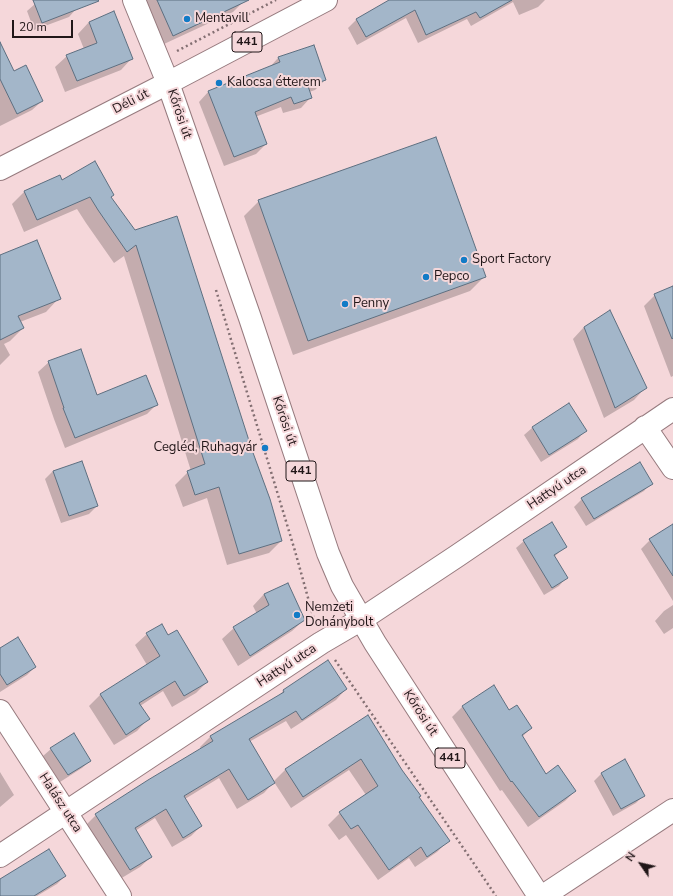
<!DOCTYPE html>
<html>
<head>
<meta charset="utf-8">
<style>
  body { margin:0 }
  #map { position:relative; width:673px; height:896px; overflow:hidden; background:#f5d7da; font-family:"Nunito Sans",sans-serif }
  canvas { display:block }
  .north { position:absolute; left:621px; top:844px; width:40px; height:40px; -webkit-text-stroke:3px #f5d7da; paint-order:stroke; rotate:304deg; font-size:11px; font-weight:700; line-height:16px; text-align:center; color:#211618 }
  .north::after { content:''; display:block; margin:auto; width:14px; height:18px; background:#211618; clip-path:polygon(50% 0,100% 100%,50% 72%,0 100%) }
  .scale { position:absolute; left:12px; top:20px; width:61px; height:18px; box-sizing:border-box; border:2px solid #211618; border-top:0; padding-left:5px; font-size:12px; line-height:14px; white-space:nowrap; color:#211618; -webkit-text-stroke:3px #f5d7da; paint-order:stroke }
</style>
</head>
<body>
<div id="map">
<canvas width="673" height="896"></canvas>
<div class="north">N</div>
<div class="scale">20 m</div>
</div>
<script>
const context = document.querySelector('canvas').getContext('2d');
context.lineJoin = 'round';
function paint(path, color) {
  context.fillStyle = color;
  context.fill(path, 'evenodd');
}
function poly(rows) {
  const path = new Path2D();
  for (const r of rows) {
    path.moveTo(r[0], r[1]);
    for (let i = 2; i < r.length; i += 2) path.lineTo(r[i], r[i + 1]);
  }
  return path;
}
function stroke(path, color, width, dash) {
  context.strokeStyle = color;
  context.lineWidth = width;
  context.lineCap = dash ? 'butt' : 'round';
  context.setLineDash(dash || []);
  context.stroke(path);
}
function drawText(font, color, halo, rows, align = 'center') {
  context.font = font + ' "Nunito Sans",sans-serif';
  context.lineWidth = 4;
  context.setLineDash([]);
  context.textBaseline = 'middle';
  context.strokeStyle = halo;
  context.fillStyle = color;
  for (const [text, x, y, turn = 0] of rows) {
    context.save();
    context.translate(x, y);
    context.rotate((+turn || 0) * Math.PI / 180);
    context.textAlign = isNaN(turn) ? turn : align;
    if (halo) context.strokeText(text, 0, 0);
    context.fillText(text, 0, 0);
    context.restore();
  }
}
const shadow = poly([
  [44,0,73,0,76,9,69,17,34,30,27,11,35,4],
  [143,0,242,0,243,2,233,12,164,44],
  [391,0,545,0,538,7,519,15,513,2,471,26,467,19,418,43,406,18,357,45,348,28,357,19],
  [89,22,132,58,121,70,65,92,55,67,67,56,84,49,78,34],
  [314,46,325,80,315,90,309,92,311,97,301,108,283,113,281,107,255,117,266,144,256,154,224,166,199,102,209,91,269,68,278,58],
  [0,58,42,101,32,110,0,126],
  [62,182,110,197,251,450,281,541,269,553,227,565,207,498,183,507,175,485,188,472,191,471,124,256,114,263,86,223,77,209,24,232,12,204,24,192],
  [259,201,485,276,470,291,293,355,244,216],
  [0,256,59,298,46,312,20,322,23,328,10,341,4,344,10,355,0,365],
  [673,287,673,376,671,377,644,306,655,295],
  [584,327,645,388,634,400,604,418,573,339],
  [49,362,96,396,157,404,147,414,65,448,54,419,38,372],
  [568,405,585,431,578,439,541,462,524,435,532,428],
  [82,462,97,506,89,514,61,523,45,479,53,471],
  [651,483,644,491,586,526,574,507,582,499],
  [673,526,673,601,641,549,650,540],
  [524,541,566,546,554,557,566,578,559,586,544,595,516,548],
  [264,594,304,620,292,631,238,666,222,639,234,628,257,614,253,606],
  [673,605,673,628,664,634,655,621,664,611],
  [147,634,207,682,196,693,172,707,163,691,140,706,148,719,137,731,114,745,89,706,100,695,147,665,135,645],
  [0,649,35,667,27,675,0,692],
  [328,662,346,689,336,700,291,729,286,721,249,742,273,782,285,770,367,717,418,798,449,840,437,852,415,867,409,858,378,880,346,835,339,840,328,825,340,813,366,795,349,770,291,808,274,782,264,793,237,809,219,778,185,799,201,826,191,836,172,847,155,818,135,831,151,857,140,867,120,879,86,825,96,815,201,749,200,747,210,737,277,698,283,691],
  [463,706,509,711,531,728,522,737,546,775,575,791,565,801,528,827,502,790,500,791,452,717],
  [51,749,90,761,82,768,60,782,43,756],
  [0,772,14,795,0,807],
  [602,773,644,795,636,803,613,816,594,781],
  [65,876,57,884,37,896,0,896,0,883]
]);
const building = poly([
  [33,0,98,0,99,1,42,23,33,0],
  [157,0,249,0,173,36,157,0],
  [389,0,512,0,480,18,476,12,426,35,415,10,366,37,356,19,389,0],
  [114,11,133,59,77,81,66,55,97,43,89,22,114,11],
  [0,42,14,71,26,65,43,101,17,114,0,79,0,42],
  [314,45,326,80,308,86,312,98,294,104,291,97,255,112,267,144,234,157,208,91,280,62,278,57,314,45],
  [436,137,486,277,308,341,258,200,436,137],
  [95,161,114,195,111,197,135,230,177,216,252,450,270,499,282,541,239,554,219,487,195,495,187,471,205,464,136,245,127,252,98,210,90,197,37,220,24,191,60,175,62,180,95,161],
  [37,240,61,299,18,316,24,328,0,340,0,255,37,240],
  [673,286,673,338,672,339,654,294,673,286],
  [610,310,647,388,615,408,584,327,610,310],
  [81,349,97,395,146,375,158,405,75,438,63,408,64,408,48,361,81,349],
  [569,403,587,431,549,455,532,427,569,403],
  [82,461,98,506,69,516,53,471,82,461],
  [640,462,653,484,594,519,581,498,640,462],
  [552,522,567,547,554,555,568,578,552,588,523,540,552,522],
  [673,524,673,576,649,539,673,524],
  [288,583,305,620,250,656,233,627,269,605,264,594,288,583],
  [162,624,168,635,177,630,208,682,184,696,175,681,139,703,150,719,126,735,100,694,160,656,146,633,162,624],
  [18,637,36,667,7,685,0,674,0,648,18,637],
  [328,660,347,689,302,720,296,711,249,739,275,783,248,800,229,769,184,796,202,826,183,838,166,809,135,828,152,857,130,870,95,814,148,780,213,741,210,736,284,692,283,690,328,660],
  [494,685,509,710,517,705,532,728,522,735,546,774,558,765,576,791,539,817,512,781,511,782,462,706,494,685],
  [368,715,402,770,421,796,419,797,450,841,427,857,421,847,389,870,358,825,351,829,339,812,378,786,361,759,303,797,285,769,368,715],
  [74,733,91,761,68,775,50,748,74,733],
  [625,759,645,796,621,809,601,773,625,759],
  [49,849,66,876,34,896,0,896,0,879,49,849]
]);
const path = poly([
  [177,51,276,0],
  [216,290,295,551,315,623],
  [335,660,496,896]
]);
const minor = poly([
  [0,169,168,83,134,0],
  [645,427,673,468],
  [0,711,120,896],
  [0,856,321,643,362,619,457,556,673,409],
  [543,896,673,810]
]);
const major = poly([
  [326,0,168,83,250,318,328,553,342,586,375,643,539,896]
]);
const markers = [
  [187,19,4,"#127bc6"],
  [219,83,4,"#127bc6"],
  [464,260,4,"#127bc6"],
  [426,277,4,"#127bc6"],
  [345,304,4,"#127bc6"],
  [265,448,4,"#127bc6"],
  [297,615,4,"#127bc6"]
];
const shields = [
  [247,42,30],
  [301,471,30],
  [450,758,30]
];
const shieldNames = [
  ["441",247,42],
  ["441",301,471],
  ["441",450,758]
];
const poiNames = [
  ["Mentavill",195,19],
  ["Kalocsa étterem",227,83],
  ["Sport Factory",472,260],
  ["Pepco",434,277],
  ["Penny",353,304],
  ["Cegléd, Ruhagyár",257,448,"right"],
  ["Nemzeti",305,608],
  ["Dohánybolt",305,623]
];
const streetNames = [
  ["Déli út",131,102,-27],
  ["Kőrösi út",179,114,71],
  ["Kőrösi út",284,421,71],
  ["Hattyú utca",557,488,-34],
  ["Hattyú utca",287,666,-33],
  ["Kőrösi út",420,713,57],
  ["Halász utca",60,803,57]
];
paint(shadow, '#0003');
paint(building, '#a3b6c9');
stroke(building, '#5d6f80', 1);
stroke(minor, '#967a7e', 24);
stroke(major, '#967a7e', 24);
stroke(path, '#836f72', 2.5, [2, 3]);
stroke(minor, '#fff', 22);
stroke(major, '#fff', 22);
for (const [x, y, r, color] of markers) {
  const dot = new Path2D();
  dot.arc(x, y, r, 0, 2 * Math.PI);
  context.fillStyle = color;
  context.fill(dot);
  stroke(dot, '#f5d7da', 1.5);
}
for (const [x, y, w] of shields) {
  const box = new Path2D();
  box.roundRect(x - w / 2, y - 10, w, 20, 3);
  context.fillStyle = '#f5d7da';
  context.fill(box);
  stroke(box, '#211618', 1);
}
drawText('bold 12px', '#211618', null, shieldNames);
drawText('13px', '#211618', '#f5d7da', poiNames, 'left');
drawText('13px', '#211618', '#f5d7da', streetNames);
</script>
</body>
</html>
